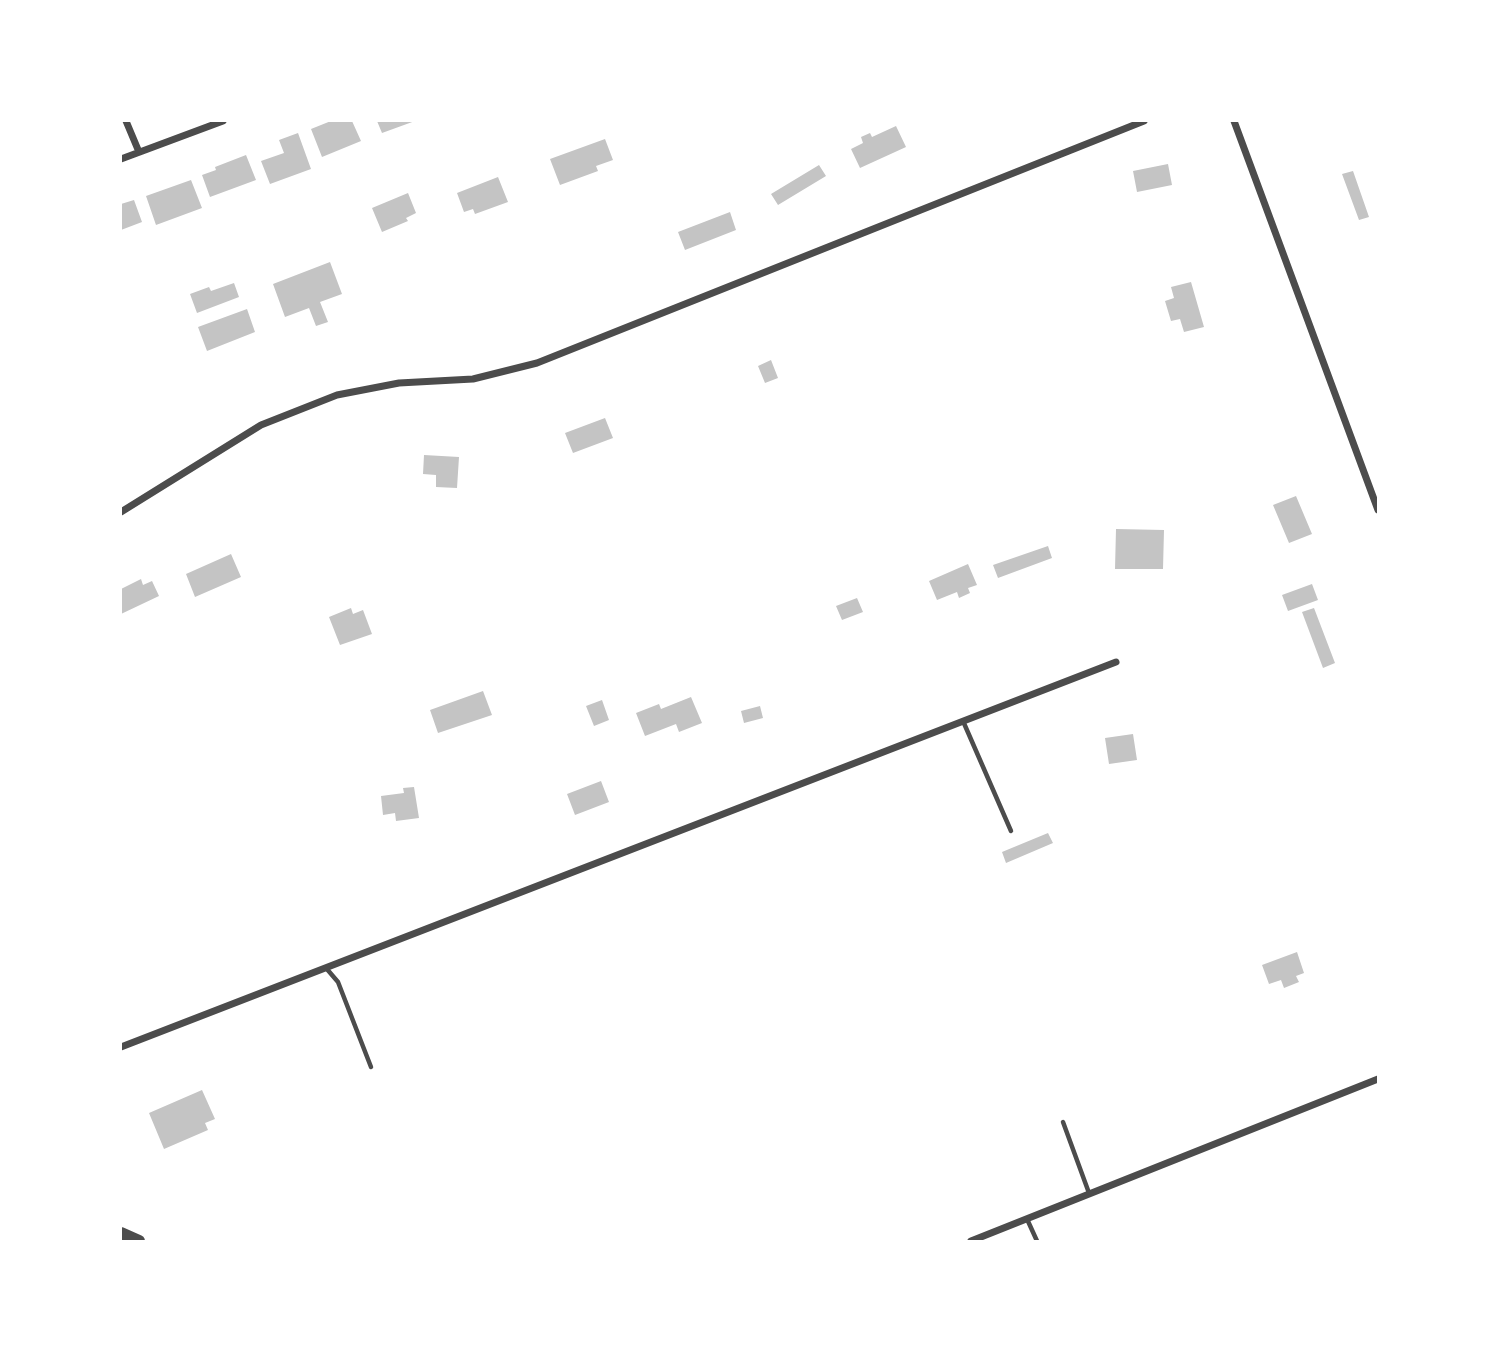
<!DOCTYPE html>
<html>
<head>
<meta charset="utf-8">
<style>
  body { margin:0 }
  #map { position:relative; width:1499px; height:1362px; overflow:hidden; background:#fff; font-family:"Archivo Narrow",sans-serif }
  canvas { display:block }
  .frame { position:absolute; inset:0; border:122px solid #fff; pointer-events:none }
</style>
</head>
<body>
<div id="map">
<canvas width="1499" height="1362"></canvas>
<div class="frame"></div>
</div>
<script>
const context = document.querySelector('canvas').getContext('2d');
context.lineJoin = 'round';
function paint(path, color) {
  context.fillStyle = color;
  context.fill(path, 'evenodd');
}
function poly(rows) {
  const path = new Path2D();
  for (const r of rows) {
    path.moveTo(r[0], r[1]);
    for (let i = 2; i < r.length; i += 2) path.lineTo(r[i], r[i + 1]);
  }
  return path;
}
function stroke(path, color, width, dash) {
  context.strokeStyle = color;
  context.lineWidth = width;
  context.lineCap = dash ? 'butt' : 'round';
  context.setLineDash(dash || []);
  context.stroke(path);
}
const building = poly([
  [331,121,352,121,361,141,322,157,311,129],
  [377,121,415,121,382,133],
  [896,126,906,147,860,168,851,149,863,143,861,137,870,133,872,137],
  [298,133,311,169,270,184,261,161,284,153,279,140],
  [605,139,613,160,596,166,598,171,560,185,550,159],
  [246,155,256,180,210,197,202,175,216,170,215,167],
  [1168,164,1172,185,1137,192,1133,171],
  [819,165,826,176,778,205,771,194],
  [1353,171,1369,217,1359,220,1342,174],
  [498,177,508,202,475,214,473,209,464,212,457,193],
  [191,180,202,208,156,225,146,196],
  [408,193,416,213,406,218,408,221,382,232,372,208],
  [134,200,142,222,121,230,121,204],
  [730,212,736,230,685,250,678,232],
  [330,262,342,294,320,302,328,322,316,326,309,308,285,317,273,284],
  [1191,282,1204,327,1184,332,1180,319,1171,321,1165,301,1174,298,1171,287],
  [234,283,239,297,197,313,190,294,209,287,211,291],
  [247,309,255,332,207,351,198,327],
  [771,360,778,378,765,383,758,366],
  [605,418,613,438,573,453,565,433],
  [424,455,459,457,457,488,436,487,436,475,423,474],
  [1296,496,1312,534,1289,543,1273,505],
  [1116,529,1164,530,1163,569,1115,569],
  [1048,546,1052,558,998,578,993,565],
  [231,554,241,577,195,597,186,574],
  [968,564,977,585,968,588,970,593,959,598,957,592,937,600,929,581],
  [141,579,143,585,152,581,159,596,121,614,121,589],
  [1312,584,1318,600,1288,611,1282,595],
  [857,598,863,612,842,620,836,606],
  [351,608,353,614,363,610,372,634,340,645,329,617],
  [1314,608,1335,663,1323,668,1302,612],
  [483,691,492,715,438,733,430,710],
  [691,697,702,723,679,732,676,724,645,736,636,713,659,704,661,709],
  [602,700,609,720,594,726,586,706],
  [760,706,763,718,744,723,741,711],
  [1133,734,1137,760,1109,764,1105,738],
  [601,781,609,802,575,815,567,794],
  [414,787,419,818,396,821,395,813,383,815,381,796,404,793,403,788],
  [1048,833,1053,843,1006,863,1002,852],
  [1297,952,1304,973,1296,976,1299,982,1284,988,1281,980,1269,984,1262,965],
  [202,1090,215,1119,205,1123,208,1130,164,1149,149,1113]
]);
const service = poly([
  [963,721,1011,831],
  [326,968,338,982,371,1067],
  [1063,1122,1089,1193],
  [1027,1219,1037,1241]
]);
const minor = poly([
  [126,121,139,152],
  [1234,121,1378,510],
  [121,159,223,121],
  [121,512,261,425,337,395,399,383,473,379,537,363,1144,121],
  [121,1047,1116,662],
  [971,1241,1378,1079]
]);
const tertiary = poly([
  [121,1233,139,1241]
]);
paint(building, '#c4c4c4');
stroke(service, '#4c4c4c', 4.5);
stroke(minor, '#4c4c4c', 7);
stroke(tertiary, '#4c4c4c', 12);
</script>
</body>
</html>
